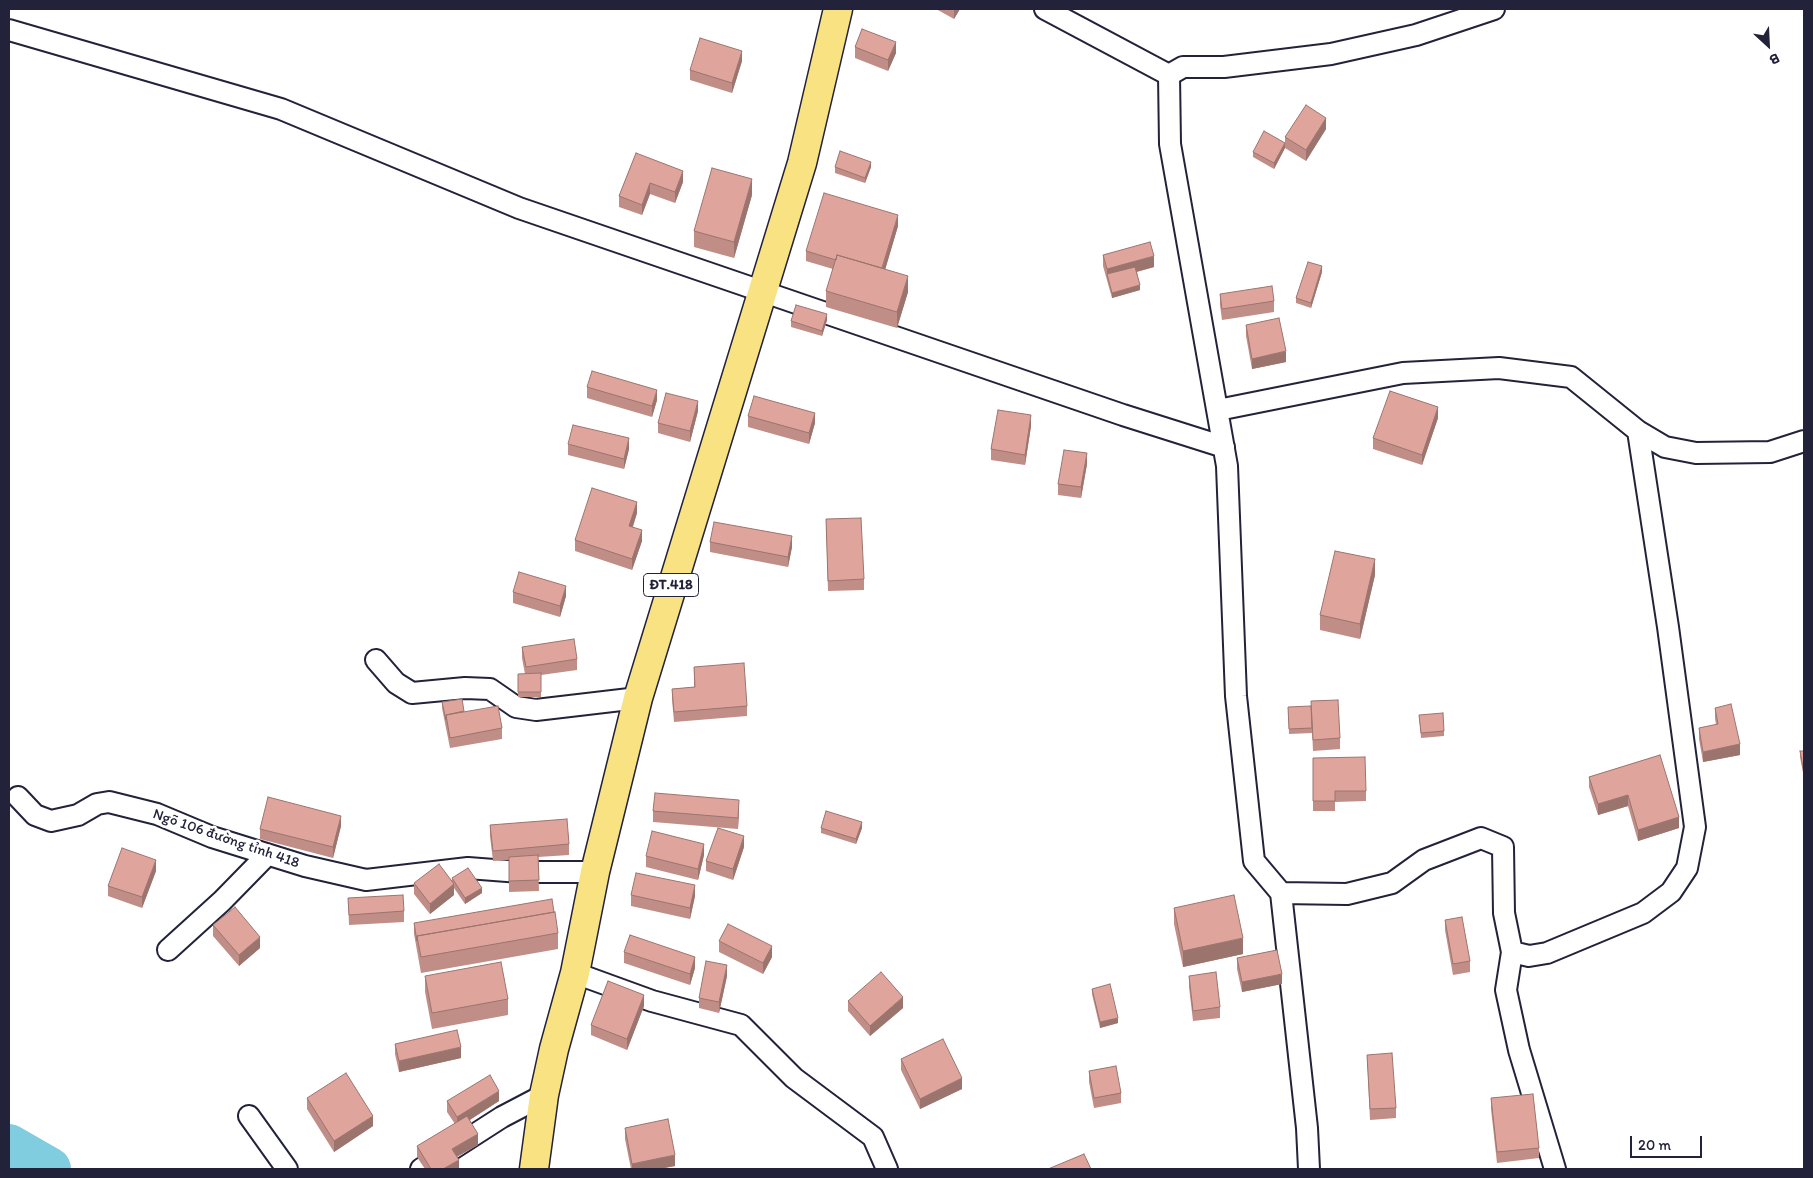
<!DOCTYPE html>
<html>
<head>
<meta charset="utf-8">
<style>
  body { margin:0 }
  #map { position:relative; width:1813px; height:1178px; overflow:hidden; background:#fff; font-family:Itim,sans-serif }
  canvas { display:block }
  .frame { position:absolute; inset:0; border:10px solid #22223b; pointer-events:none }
  .north { position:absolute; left:1743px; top:20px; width:50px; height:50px; -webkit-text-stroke:4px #fff; paint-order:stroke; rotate:155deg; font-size:14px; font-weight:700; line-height:20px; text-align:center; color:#22223b }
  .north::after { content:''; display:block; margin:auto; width:18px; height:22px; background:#22223b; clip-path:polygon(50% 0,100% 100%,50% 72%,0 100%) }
  .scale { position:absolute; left:1630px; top:1136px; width:72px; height:22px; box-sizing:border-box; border:2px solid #22223b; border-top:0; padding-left:6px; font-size:15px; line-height:18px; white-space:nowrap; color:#22223b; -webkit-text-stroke:4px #fff; paint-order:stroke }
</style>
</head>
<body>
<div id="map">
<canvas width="1813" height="1178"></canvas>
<div class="frame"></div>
<div class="north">B</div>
<div class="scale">20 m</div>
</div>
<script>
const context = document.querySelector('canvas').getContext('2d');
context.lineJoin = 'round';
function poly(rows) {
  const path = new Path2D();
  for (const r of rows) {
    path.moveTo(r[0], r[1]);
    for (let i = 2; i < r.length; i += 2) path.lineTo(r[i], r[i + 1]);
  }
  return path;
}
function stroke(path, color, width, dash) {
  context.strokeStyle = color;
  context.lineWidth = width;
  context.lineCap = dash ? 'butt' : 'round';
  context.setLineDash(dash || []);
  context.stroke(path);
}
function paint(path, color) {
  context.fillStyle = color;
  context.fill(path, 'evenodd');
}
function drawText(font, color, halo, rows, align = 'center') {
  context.font = font + ' Itim,sans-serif';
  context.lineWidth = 5;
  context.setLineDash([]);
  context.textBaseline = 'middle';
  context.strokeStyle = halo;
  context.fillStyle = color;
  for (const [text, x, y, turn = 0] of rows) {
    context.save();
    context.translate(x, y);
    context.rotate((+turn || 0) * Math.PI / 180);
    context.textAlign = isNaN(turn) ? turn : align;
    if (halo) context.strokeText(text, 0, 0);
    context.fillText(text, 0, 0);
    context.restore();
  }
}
const river = poly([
  [9,1146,49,1169]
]);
const street = poly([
  [1045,9,1169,75],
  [9,30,281,109,519,208,1123,415,1224,447],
  [1218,410,1403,373,1499,368,1571,377,1638,431,1665,447,1696,453,1770,452,1804,441],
  [376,660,396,683,412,693,465,688,490,689,516,707,536,710,638,698],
  [18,797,35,815,51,821,78,815,97,804,109,802,157,814,212,837,305,866,366,880,468,868,520,872,595,872],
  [1281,893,1347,894,1392,883,1424,860,1481,838,1503,847,1504,913,1512,952,1506,990,1519,1050,1555,1169],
  [168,950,222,901,267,855],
  [1512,952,1529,956,1547,953,1643,913,1671,892,1687,868,1695,827,1668,627,1638,431],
  [575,973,652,1001,741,1025,794,1078,873,1137,887,1169],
  [249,1116,287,1169],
  [421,1169,502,1117,544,1095],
  [1309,1169,1307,1128,1281,893,1254,861,1236,696,1227,466,1170,144,1169,75,1183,67,1224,67,1331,54,1416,35,1494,9]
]);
const primary = poly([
  [534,1169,544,1095,554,1049,575,973,595,872,638,698,802,163,838,9]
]);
const wall = poly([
  [936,9,960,9,954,19],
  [855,47,896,53,888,71,855,58],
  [742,61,732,93,690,80,690,70],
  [1326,129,1306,161,1285,148,1274,169,1253,157,1253,152,1285,143,1285,137],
  [636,153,683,182,675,203,650,194,642,215,619,207,619,196],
  [835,167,871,167,865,183,835,173],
  [752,195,734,258,694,247,694,231],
  [898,226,885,269,908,292,897,328,826,307,826,291,833,269,806,261,806,251],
  [1103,255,1154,267,1137,272,1140,290,1112,298,1103,266],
  [1322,272,1311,308,1296,303,1296,298],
  [1220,294,1274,301,1274,312,1222,320,1220,305],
  [827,320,822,336,791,327,791,321],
  [1246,325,1286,362,1252,369,1246,336],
  [587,387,657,400,652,417,587,398],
  [698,411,690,442,658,433,658,423],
  [748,416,815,423,809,444,748,427],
  [1438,418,1422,465,1373,449,1373,438],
  [1031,426,1025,465,991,460,991,449],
  [568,444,629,449,624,469,568,455],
  [1087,464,1081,498,1058,495,1058,484],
  [637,513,633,527,642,541,632,570,575,551,575,540],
  [826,519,864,579,864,590,828,591],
  [710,542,792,547,788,567,710,552],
  [1375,575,1360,639,1320,630,1320,615],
  [513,592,566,596,560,617,513,603],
  [522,647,577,659,577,670,541,675,541,697,518,697,518,674,525,674,522,658],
  [694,667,747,706,747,716,674,722,672,699,672,689,694,687],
  [442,702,502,728,502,739,450,748,442,708],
  [1288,707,1340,738,1340,749,1313,751,1312,729,1312,733,1289,734],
  [1715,708,1740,755,1703,762,1699,739,1699,728,1716,725,1715,718],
  [1419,715,1444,731,1444,736,1421,738],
  [1800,751,1804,751,1804,778,1800,757],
  [1660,755,1679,828,1638,841,1628,806,1598,815,1589,787,1589,777],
  [1313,758,1366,791,1366,801,1335,802,1335,811,1313,811],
  [739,810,738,829,653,822,653,811],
  [490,825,569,844,569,855,538,857,539,891,509,892,509,860,493,861,490,836],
  [341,826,333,858,260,839,260,829],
  [821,828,862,828,856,844,821,833],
  [744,847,733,880,706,871,706,861],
  [704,855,698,880,646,867,646,856],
  [156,871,142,908,108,896,108,886],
  [452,878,482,893,465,904,454,888,454,895,430,914,414,894,414,883,452,881],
  [631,895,695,896,690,919,631,906],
  [348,898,404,911,404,922,349,925],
  [1174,908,1243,954,1183,967,1174,924],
  [1445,920,1470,961,1470,972,1453,975,1445,930],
  [414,923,558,933,558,949,421,973,414,934],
  [213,925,260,948,239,966,213,936],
  [719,941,772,957,763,974,719,952],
  [624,952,695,968,690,985,624,963],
  [1237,958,1282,984,1242,992,1237,969],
  [425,976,508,999,508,1015,432,1029,425,992],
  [727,976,719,1013,699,1008,699,998],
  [1189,976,1220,1007,1220,1018,1193,1021,1189,987],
  [1092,989,1118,1023,1100,1028,1092,994],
  [848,1001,903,1008,870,1036,848,1011],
  [644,1006,627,1050,591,1035,591,1025],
  [395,1044,461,1058,399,1072,395,1054],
  [1367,1055,1396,1108,1396,1118,1370,1120],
  [901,1059,962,1089,920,1109,901,1070],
  [1089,1071,1121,1093,1121,1103,1094,1108,1089,1082],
  [307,1098,373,1126,334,1152,307,1109],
  [1491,1098,1539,1148,1539,1158,1497,1163,1491,1109],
  [447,1101,499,1101,470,1120,478,1145,457,1157,459,1169,425,1169,417,1157,417,1146,455,1124,447,1112],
  [625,1128,675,1166,659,1169,631,1169,625,1139]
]);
const shadedWall = poly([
  [954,9,960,9,954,19],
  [896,42,896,53,888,71,888,60],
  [742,51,742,61,732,93,732,83],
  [1326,118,1326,129,1306,161,1306,150],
  [1285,143,1285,148,1274,169,1274,163],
  [871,162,871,167,865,183,865,178],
  [683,171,683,182,675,203,675,192],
  [752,179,752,195,734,258,734,242],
  [650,183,650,194,642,215,642,205],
  [898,215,898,226,881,284,881,273],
  [1154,256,1154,267,1109,279,1107,274,1107,280,1107,269],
  [1322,266,1322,272,1311,308,1311,303],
  [908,276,908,292,897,328,897,312],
  [1140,285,1140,290,1112,298,1112,293],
  [827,314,827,320,822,336,822,331],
  [1286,351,1286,362,1252,369,1252,359],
  [657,390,657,400,652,417,652,406],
  [698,401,698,411,690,442,690,431],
  [1438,407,1438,418,1422,465,1422,455],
  [815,413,815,423,809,444,809,433],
  [1031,415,1031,426,1025,465,1025,455],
  [629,438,629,449,624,469,624,459],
  [1087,453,1087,464,1081,498,1081,487],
  [637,502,637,513,629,537,629,526],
  [642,530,642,541,632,570,632,559],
  [792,536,792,547,788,567,788,557],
  [1375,559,1375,575,1360,639,1360,624],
  [566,586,566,596,560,617,560,606],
  [1740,744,1740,755,1703,762,1703,752],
  [1628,795,1628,806,1598,815,1598,804],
  [739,800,739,810,738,829,738,818],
  [341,816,341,826,333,858,333,847],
  [1679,817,1679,828,1638,841,1638,830],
  [862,822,862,828,856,844,856,839],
  [744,836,744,847,733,880,733,869],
  [704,844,704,855,698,880,698,869],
  [156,860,156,871,142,908,142,897],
  [454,884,454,895,430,914,430,904],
  [695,885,695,896,690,919,690,908],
  [482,888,482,893,465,904,465,898],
  [260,937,260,948,239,966,239,955],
  [1243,938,1243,954,1183,967,1183,951],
  [772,946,772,957,763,974,763,963],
  [695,957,695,968,690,985,690,974],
  [727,965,727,976,719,1013,719,1002],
  [1282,974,1282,984,1242,992,1242,982],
  [644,995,644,1006,627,1050,627,1039],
  [903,997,903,1008,870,1036,870,1026],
  [1118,1018,1118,1023,1100,1028,1100,1022],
  [461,1047,461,1058,399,1072,399,1061],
  [962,1078,962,1089,920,1109,920,1099],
  [499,1091,499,1101,457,1128,457,1117],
  [373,1116,373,1126,334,1152,334,1141],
  [478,1134,478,1145,452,1159,452,1149],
  [675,1155,675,1166,659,1169,632,1169,632,1164],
  [459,1160,459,1169,443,1169]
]);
const building = poly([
  [862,29,896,42,888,60,855,47,862,29],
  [700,38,742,51,732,83,690,70,700,38],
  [1306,105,1326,118,1306,150,1285,137,1306,105],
  [1264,131,1285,143,1274,163,1253,152,1264,131],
  [840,151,871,162,865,178,835,167,840,151],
  [636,153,683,171,675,192,650,183,642,205,619,196,636,153],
  [712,168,752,179,734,242,694,231,712,168],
  [824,193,898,215,882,268,837,255,836,260,806,251,824,193],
  [1150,242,1154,256,1107,269,1103,255,1150,242],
  [837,255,908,276,897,312,826,291,837,255],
  [1308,262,1322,266,1311,303,1296,298,1308,262],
  [1135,267,1140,285,1112,293,1107,274,1135,267],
  [1272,286,1274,301,1222,309,1220,294,1272,286],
  [796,305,827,314,822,331,791,321,796,305],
  [1279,318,1286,351,1252,359,1246,325,1279,318],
  [592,371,657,390,652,406,587,387,592,371],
  [1390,391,1438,407,1422,455,1373,438,1390,391],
  [666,393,698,401,690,431,658,423,666,393],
  [754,396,815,413,809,433,748,416,754,396],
  [998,410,1031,415,1025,455,991,449,998,410],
  [573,425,629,438,624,459,568,444,573,425],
  [1064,450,1087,453,1081,487,1058,484,1064,450],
  [592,488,637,502,629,526,642,530,632,559,575,540,592,488],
  [861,518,864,579,828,581,826,519,861,518],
  [714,522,792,536,788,557,710,542,714,522],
  [1335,551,1375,559,1360,624,1320,615,1335,551],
  [519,572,566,586,560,606,513,592,519,572],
  [574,639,577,659,526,667,522,647,574,639],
  [744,663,747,706,674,712,672,689,695,687,694,667,744,663],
  [541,673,541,692,518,692,518,674,541,673],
  [462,699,464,711,446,715,446,720,442,702,462,699],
  [1338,700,1340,738,1313,740,1311,701,1338,700],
  [1731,704,1740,744,1703,752,1699,728,1718,724,1715,708,1731,704],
  [498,706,502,728,450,738,446,715,498,706],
  [1311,706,1312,728,1289,729,1288,707,1311,706],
  [1443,713,1444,731,1421,733,1419,715,1443,713],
  [1800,751,1804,751,1804,773,1800,751],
  [1660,755,1679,817,1638,830,1628,795,1598,804,1589,777,1660,755],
  [1365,757,1366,791,1335,791,1335,801,1313,801,1313,758,1365,757],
  [655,793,739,800,738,818,653,811,655,793],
  [268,797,341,816,333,847,260,829,268,797],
  [826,811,862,822,856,839,821,828,826,811],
  [567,819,569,844,493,851,490,825,567,819],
  [718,828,744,836,733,869,706,861,718,828],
  [652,831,704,844,698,869,646,856,652,831],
  [122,848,156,860,142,897,108,886,122,848],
  [538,855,539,880,509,881,509,857,538,855],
  [439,864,454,884,430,904,414,883,439,864],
  [468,868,482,888,465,898,452,878,468,868],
  [636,873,695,885,690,908,631,895,636,873],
  [403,895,404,911,349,915,348,898,403,895],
  [1234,895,1243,938,1183,951,1174,908,1234,895],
  [552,899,554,912,417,936,417,941,414,923,552,899],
  [235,907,260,937,239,955,213,925,235,907],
  [555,912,558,933,421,957,417,936,555,912],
  [1462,917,1470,961,1453,964,1445,920,1462,917],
  [728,924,772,946,763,963,719,941,728,924],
  [630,935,695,957,690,974,624,952,630,935],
  [1277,950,1282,974,1242,982,1237,958,1277,950],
  [706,961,727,965,719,1002,699,998,706,961],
  [501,962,508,999,432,1013,425,976,501,962],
  [881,972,903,997,870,1026,848,1001,881,972],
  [1216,972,1220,1007,1193,1011,1189,976,1216,972],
  [608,981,644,995,627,1039,591,1025,608,981],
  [1110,984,1118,1018,1100,1022,1092,989,1110,984],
  [457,1030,461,1047,399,1061,395,1044,457,1030],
  [943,1039,962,1078,920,1099,901,1059,943,1039],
  [1392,1053,1396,1108,1370,1109,1367,1055,1392,1053],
  [1116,1066,1121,1093,1094,1098,1089,1071,1116,1066],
  [346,1073,373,1116,334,1141,307,1098,346,1073],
  [490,1075,499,1091,457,1117,447,1101,490,1075],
  [1533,1094,1539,1148,1497,1152,1491,1098,1533,1094],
  [467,1116,478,1134,452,1149,459,1160,443,1169,431,1169,417,1146,467,1116],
  [668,1119,675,1155,632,1164,625,1128,668,1119],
  [1084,1154,1091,1169,1048,1169,1084,1154]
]);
const shields = [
  [671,585,55]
];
const shieldNames = [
  ["ĐT.418",671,585]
];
const streetNames = [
  ["Ngõ 106 đường tỉnh 418",226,839,19]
];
stroke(river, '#81cde0', 44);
stroke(street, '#22223b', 24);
stroke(primary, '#22223b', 31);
stroke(street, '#fff', 20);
stroke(primary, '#f8e281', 28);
paint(wall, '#c08e87');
paint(shadedWall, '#9c746e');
paint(building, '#dfa59d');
stroke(building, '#9c746e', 1);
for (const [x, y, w] of shields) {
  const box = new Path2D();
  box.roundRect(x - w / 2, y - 11.5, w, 23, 4);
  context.fillStyle = '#fff';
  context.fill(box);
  stroke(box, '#22223b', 1);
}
drawText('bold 14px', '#22223b', null, shieldNames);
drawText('15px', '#22223b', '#fff', streetNames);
</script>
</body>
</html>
